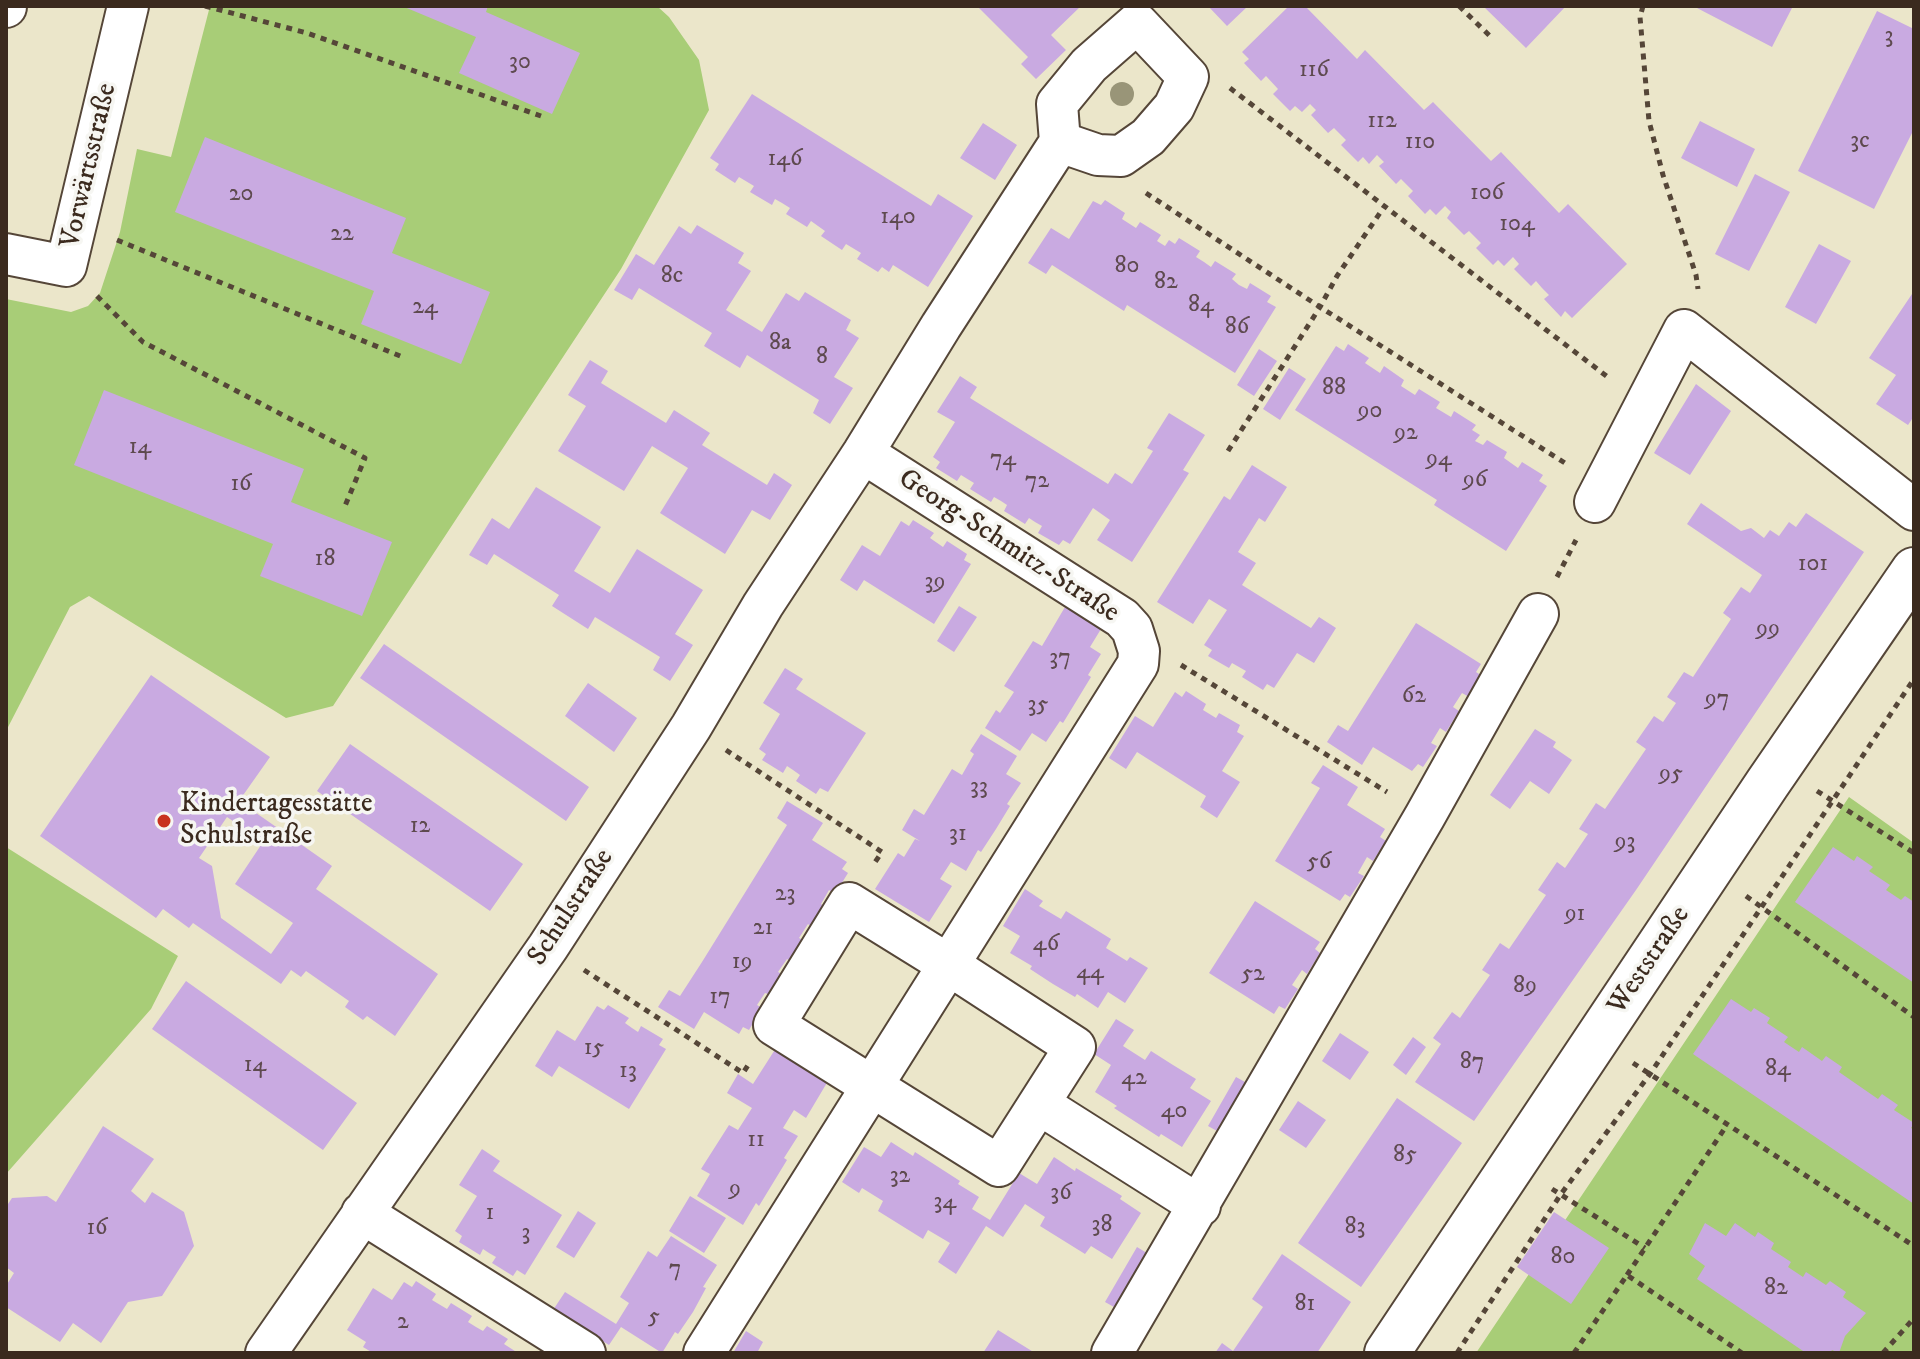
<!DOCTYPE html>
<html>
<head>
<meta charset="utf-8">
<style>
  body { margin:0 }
  #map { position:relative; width:1920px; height:1359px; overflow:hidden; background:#ebe6ca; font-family:"IM FELL DW Pica",serif }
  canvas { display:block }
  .frame { position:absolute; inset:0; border:8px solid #3b2a1e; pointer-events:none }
</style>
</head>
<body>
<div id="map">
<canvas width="1920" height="1359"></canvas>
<div class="frame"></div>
</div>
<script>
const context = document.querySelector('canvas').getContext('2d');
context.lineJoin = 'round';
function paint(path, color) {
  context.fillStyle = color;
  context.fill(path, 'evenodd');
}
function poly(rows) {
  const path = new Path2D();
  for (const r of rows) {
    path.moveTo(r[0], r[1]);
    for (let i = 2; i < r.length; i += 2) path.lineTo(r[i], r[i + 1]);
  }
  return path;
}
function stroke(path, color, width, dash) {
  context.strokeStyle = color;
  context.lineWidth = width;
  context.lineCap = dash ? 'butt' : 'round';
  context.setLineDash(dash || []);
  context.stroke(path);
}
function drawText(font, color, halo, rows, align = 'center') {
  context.font = font + ' "IM FELL DW Pica",serif';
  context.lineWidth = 7;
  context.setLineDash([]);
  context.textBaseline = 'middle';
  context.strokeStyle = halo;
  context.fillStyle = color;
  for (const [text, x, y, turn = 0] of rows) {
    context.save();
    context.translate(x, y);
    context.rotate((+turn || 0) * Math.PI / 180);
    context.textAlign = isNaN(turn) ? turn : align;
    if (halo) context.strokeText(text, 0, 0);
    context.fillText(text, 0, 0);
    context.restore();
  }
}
const green = poly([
  [210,6,657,6,669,17,699,60,709,110,621,269,333,706,286,718,89,596,70,607,6,731,6,299,71,312,88,306,100,293,120,232,137,149,171,157],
  [1849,797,1914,843,1914,1353,1476,1353],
  [6,847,178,956,151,1009,6,1174]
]);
const building = poly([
  [402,6,488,6,486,12,580,53,552,114,459,73,476,37],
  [977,6,1081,6,1051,35,1066,50,1036,79,1021,64,1028,57],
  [1208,6,1248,6,1227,26],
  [1289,6,1305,6,1357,59,1365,50,1424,110,1433,102,1491,161,1501,152,1559,213,1568,204,1627,264,1572,318,1565,311,1561,317,1544,299,1549,295,1542,288,1536,281,1531,286,1514,269,1519,264,1513,257,1504,266,1498,260,1493,265,1476,248,1481,243,1469,231,1464,235,1447,218,1451,212,1445,206,1436,215,1430,209,1425,214,1408,196,1413,191,1401,179,1396,184,1379,166,1384,162,1377,155,1369,164,1363,157,1358,162,1341,145,1346,140,1334,128,1328,133,1311,115,1316,110,1310,104,1302,112,1295,106,1290,111,1273,94,1278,89,1266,76,1261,81,1244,63,1249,59,1242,52],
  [1483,6,1566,6,1526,48],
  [1698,6,1793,6,1772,47,1697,8],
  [1877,11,1914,29,1914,129,1874,209,1798,171],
  [752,94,931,206,938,194,973,216,928,287,893,265,889,272,882,267,878,272,857,259,861,253,846,244,842,250,821,236,825,231,811,221,807,227,786,214,790,208,782,203,775,199,772,205,750,192,754,186,739,177,735,183,715,170,719,164,710,158],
  [1700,121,1755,149,1737,187,1681,158],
  [983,123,1017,145,995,180,960,158],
  [205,137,406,218,392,253,490,292,461,364,361,324,374,291,175,212],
  [1755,174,1790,192,1749,271,1715,254],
  [1105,200,1125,213,1122,219,1136,228,1140,222,1161,235,1157,241,1165,246,1169,240,1175,244,1179,238,1200,251,1196,257,1204,262,1211,267,1215,261,1236,274,1232,279,1239,285,1247,289,1250,283,1271,296,1267,302,1276,307,1235,373,1127,305,1124,311,1052,265,1046,274,1028,263,1051,228,1069,239,1093,201,1101,205],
  [697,225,744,253,738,263,751,271,726,310,762,332,786,293,799,301,805,292,851,320,846,330,859,338,834,377,853,388,830,424,813,413,819,400,747,355,740,368,704,346,712,333,639,288,632,300,614,290,636,254,654,265,679,226,691,234],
  [1819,244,1851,261,1816,324,1785,307],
  [1914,291,1914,416,1908,425,1876,404,1896,375,1869,358],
  [1348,344,1369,358,1365,363,1380,373,1384,366,1404,380,1401,386,1415,395,1419,389,1440,402,1436,408,1451,417,1454,411,1476,425,1472,430,1480,435,1475,441,1483,445,1487,440,1507,452,1504,458,1518,468,1522,462,1543,475,1539,481,1547,486,1506,551,1434,505,1437,500,1295,410,1336,346,1344,351],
  [1259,349,1277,361,1254,396,1237,385],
  [590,360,608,371,601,383,666,423,674,410,710,433,702,445,767,485,774,473,792,485,770,520,752,510,725,554,660,513,688,468,652,446,624,491,558,451,586,406,568,395],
  [1289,368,1306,379,1280,420,1263,409],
  [960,376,977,387,970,398,1108,484,1115,473,1132,484,1153,451,1147,448,1169,413,1205,435,1183,470,1189,473,1132,562,1097,540,1110,520,1093,508,1070,544,1063,540,1059,545,1038,533,1042,526,1035,522,1029,518,1025,524,1004,511,1007,505,1001,501,994,497,991,502,970,489,974,483,961,475,957,481,936,468,940,462,933,457,955,422,937,412],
  [1696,384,1731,411,1690,475,1654,453],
  [104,390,304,469,291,502,392,542,362,616,260,576,273,544,74,465],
  [1252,465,1287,487,1265,522,1259,518,1238,552,1256,563,1242,585,1311,628,1319,617,1336,628,1314,663,1297,653,1274,688,1267,684,1263,690,1242,677,1246,671,1232,663,1229,668,1208,656,1212,650,1204,645,1227,610,1209,599,1193,624,1157,602,1224,496,1230,500],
  [536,487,601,527,574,571,610,593,637,549,703,590,675,634,693,645,670,681,653,670,660,657,595,617,588,629,552,606,559,595,494,554,487,565,469,555,492,518,509,529],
  [1701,503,1741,531,1751,528,1764,538,1770,530,1779,536,1789,522,1796,527,1806,513,1864,552,1636,890,1474,1121,1415,1082,1441,1044,1433,1038,1452,1012,1460,1018,1473,999,1490,975,1482,970,1500,943,1509,949,1546,895,1538,890,1557,862,1565,868,1588,834,1579,829,1596,803,1605,809,1646,749,1636,742,1654,716,1663,722,1676,703,1667,697,1684,672,1693,677,1716,642,1731,619,1723,613,1741,587,1750,593,1762,575,1687,524],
  [913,520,934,533,930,538,943,547,947,541,967,554,964,560,971,564,934,624,864,580,857,591,840,580,862,545,880,556,901,521,909,526],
  [959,606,977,617,954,652,937,641],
  [1065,607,1101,629,1090,647,1101,654,1088,675,1091,677,1063,723,1060,721,1046,742,1032,733,1020,751,985,728,996,710,1000,713,1014,692,1004,686,1033,641,1042,646],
  [1416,623,1481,664,1476,672,1482,676,1469,697,1462,693,1453,707,1459,711,1446,732,1440,728,1431,743,1437,746,1423,767,1418,764,1412,771,1373,747,1362,765,1327,742,1338,725,1348,731],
  [384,644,589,787,566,821,360,678],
  [785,668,803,679,796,689,866,733,828,792,820,788,816,794,796,781,800,775,793,770,787,766,783,773,762,760,766,754,759,749,780,714,763,703],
  [151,675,270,757,239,801,332,866,316,889,438,974,395,1036,367,1016,363,1020,345,1007,349,1001,306,971,301,977,291,970,281,984,193,923,189,928,163,909,156,918,40,836],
  [227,817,263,842,235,884,293,923,271,954,221,918,212,866,199,858],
  [588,683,637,718,614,752,565,716],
  [1186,691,1206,704,1203,710,1216,718,1219,713,1240,725,1237,732,1244,736,1222,771,1240,782,1217,818,1200,807,1206,796,1137,752,1126,769,1109,758,1135,716,1153,727,1175,692,1182,697],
  [1535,729,1556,742,1553,747,1572,760,1549,794,1530,781,1510,809,1490,795],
  [981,734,1017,756,1006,774,1021,783,1007,804,1010,806,996,829,981,852,978,850,966,871,951,862,940,879,952,886,929,922,875,889,898,853,904,857,915,839,920,841,902,830,914,809,924,815,952,769,962,775,974,754,970,751],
  [350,744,523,864,490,911,317,791],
  [1323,765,1358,787,1347,805,1385,829,1380,837,1386,841,1373,861,1367,857,1358,873,1364,876,1350,897,1345,894,1340,901,1275,861,1320,788,1311,783],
  [787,801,823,823,812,840,847,862,842,869,848,873,835,894,829,890,821,904,827,908,813,928,808,924,799,938,805,941,792,962,787,959,778,972,784,975,771,995,765,993,757,1005,762,1008,749,1030,743,1027,739,1034,704,1012,694,1029,658,1007,669,990,680,996,702,962,787,825,777,818],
  [1833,847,1854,861,1857,856,1873,867,1869,871,1890,885,1886,890,1901,900,1905,896,1914,902,1914,983,1795,902],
  [1025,889,1043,901,1039,906,1061,919,1066,911,1111,939,1106,948,1127,961,1130,957,1148,968,1125,1003,1108,992,1098,1008,1077,994,1075,997,1053,984,1030,969,1032,966,1010,953,1020,936,1003,926],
  [1255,901,1320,942,1315,949,1320,953,1307,974,1302,970,1292,985,1298,989,1285,1009,1279,1006,1274,1014,1209,973],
  [186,981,357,1103,323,1150,152,1029],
  [1731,999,1751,1012,1754,1008,1770,1018,1767,1023,1788,1037,1784,1042,1799,1052,1802,1047,1822,1061,1826,1056,1842,1067,1839,1072,1878,1099,1882,1094,1898,1105,1894,1110,1914,1123,1911,1128,1914,1130,1914,1204,1693,1054],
  [608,1005,629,1018,625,1023,632,1028,638,1032,641,1026,663,1039,659,1045,666,1049,629,1109,559,1066,552,1077,535,1066,557,1030,575,1041,597,1006,604,1010],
  [1116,1019,1134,1030,1123,1046,1145,1060,1151,1051,1173,1065,1196,1079,1190,1088,1211,1101,1182,1147,1161,1134,1159,1137,1114,1108,1117,1106,1095,1092,1111,1065,1094,1054],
  [1340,1033,1369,1052,1350,1080,1322,1061],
  [1413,1037,1426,1047,1406,1075,1393,1065],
  [776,1048,828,1081,806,1118,794,1110,783,1128,798,1136,784,1158,787,1160,759,1206,756,1203,743,1225,697,1196,710,1174,701,1169,729,1125,738,1130,752,1108,727,1093,738,1074,753,1084],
  [1236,1077,1254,1087,1226,1136,1208,1126],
  [1397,1098,1462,1143,1361,1287,1298,1243],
  [1298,1101,1326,1120,1306,1148,1279,1130],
  [103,1126,154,1159,131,1191,145,1203,152,1192,184,1212,194,1246,162,1296,128,1302,101,1343,73,1323,60,1342,6,1307,6,1286,14,1273,6,1267,6,1207,12,1198,47,1196,56,1202],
  [891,1142,913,1156,915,1152,960,1181,958,1184,979,1197,972,1209,990,1220,1019,1173,1037,1184,1054,1157,1075,1171,1076,1168,1122,1196,1120,1199,1141,1213,1112,1259,1091,1246,1085,1254,1040,1226,1045,1217,1025,1204,1003,1237,986,1226,956,1274,938,1262,950,1243,928,1230,923,1239,878,1211,883,1201,862,1188,859,1193,842,1182,864,1147,881,1157],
  [482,1149,500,1161,493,1171,562,1215,525,1275,517,1270,513,1276,492,1263,496,1257,489,1253,483,1249,480,1255,459,1242,462,1236,455,1231,477,1196,459,1185],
  [690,1196,726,1218,704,1253,669,1231],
  [578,1211,596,1223,574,1258,556,1247],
  [1554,1212,1609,1248,1571,1304,1517,1267],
  [1705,1223,1726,1236,1735,1223,1755,1237,1758,1232,1774,1243,1771,1249,1791,1262,1788,1267,1803,1277,1806,1272,1826,1285,1830,1281,1846,1292,1843,1297,1866,1313,1845,1336,1839,1353,1832,1350,1830,1353,1806,1353,1697,1279,1705,1266,1689,1254],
  [671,1236,717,1265,703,1287,706,1288,693,1312,678,1334,675,1332,662,1353,621,1327,609,1345,553,1310,565,1292,616,1324,629,1303,620,1297,648,1251,657,1257],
  [1137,1247,1155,1258,1123,1312,1105,1302],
  [1282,1254,1351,1302,1317,1353,1215,1353,1222,1343,1233,1351,1263,1307,1252,1299],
  [416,1281,436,1294,432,1300,447,1309,451,1303,472,1316,468,1322,476,1327,483,1331,487,1326,508,1339,504,1344,518,1353,373,1353,363,1347,366,1342,347,1330,373,1288,392,1300,404,1282,412,1287],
  [998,1330,1035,1353,983,1353],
  [746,1331,763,1342,757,1353,733,1353]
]);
const path = poly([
  [205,6,307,33,541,116],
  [1459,6,1493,39],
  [1643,6,1640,17,1649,121,1663,175,1696,275,1698,289],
  [1230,88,1609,378],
  [1146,193,1320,307,1565,463],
  [117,240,405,358],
  [97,296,143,342,365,458,345,506],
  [1228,451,1320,307,1337,276,1384,207],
  [1557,577,1576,540],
  [1181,665,1387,792],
  [726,750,882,852,873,865],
  [1817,791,1914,853],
  [1746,896,1914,1017],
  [584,970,743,1073,750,1062],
  [1633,1063,1914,1246],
  [1552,1189,1645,1248],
  [1627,1275,1727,1125],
  [1457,1353,1561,1194,1650,1074,1914,679],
  [1574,1353,1627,1275,1742,1353],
  [1883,1353,1914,1318]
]);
const minor = poly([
  [6,7,6,6],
  [6,254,66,266,128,6],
  [1595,502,1684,330,1914,510],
  [849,903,949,965,1075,1047,999,1166,774,1025,849,903],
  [1039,1104,1200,1206],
  [362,1213,585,1353],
  [266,1353,548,947,691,727,763,605,863,453,941,326,1060,142,1098,155,1121,156,1148,137,1174,107,1188,77,1137,23,1089,65,1057,104,1060,142],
  [704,1353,1138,664,1139,651,1132,629,1122,618,863,453],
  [1112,1353,1425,816,1538,614]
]);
const tertiary = poly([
  [1387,1353,1767,784,1914,570]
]);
const trees = [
  [1122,94]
];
const markers = [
  [164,821,8,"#c8321e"]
];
const numberNames = [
  ["3",1889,37],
  ["30",520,63],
  ["116",1314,71],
  ["112",1382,122],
  ["3c",1860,142],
  ["110",1420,143],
  ["146",785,160],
  ["106",1487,194],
  ["20",241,195],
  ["140",898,218],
  ["104",1517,225],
  ["22",342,235],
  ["80",1127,267],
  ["8c",672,277],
  ["82",1166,283],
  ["84",1201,306],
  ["24",425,308],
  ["86",1237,328],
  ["8a",780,344],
  ["8",822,358],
  ["88",1334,389],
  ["90",1370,412],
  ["92",1406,434],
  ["14",140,448],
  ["74",1003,460],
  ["94",1439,460],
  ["96",1475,481],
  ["72",1037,482],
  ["16",241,485],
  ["18",325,560],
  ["101",1813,565],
  ["39",935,583],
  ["99",1768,630],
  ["37",1060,659],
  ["62",1414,697],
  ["97",1717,700],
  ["35",1038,706],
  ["95",1671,775],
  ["33",979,788],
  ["12",420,827],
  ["31",958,835],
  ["93",1625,843],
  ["56",1319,863],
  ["23",785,895],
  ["91",1575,915],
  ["21",763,929],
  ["46",1046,945],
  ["19",742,963],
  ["44",1090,973],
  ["52",1253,975],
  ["89",1525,987],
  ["17",720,998],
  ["15",594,1049],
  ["87",1472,1063],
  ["14",255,1066],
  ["84",1778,1070],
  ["13",628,1072],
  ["42",1134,1079],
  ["40",1174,1112],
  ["11",756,1141],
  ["85",1405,1156],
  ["32",900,1177],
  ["9",735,1190],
  ["36",1061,1194],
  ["34",945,1203],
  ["1",490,1214],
  ["38",1102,1226],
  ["83",1355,1228],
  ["16",97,1229],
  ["3",526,1234],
  ["80",1563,1258],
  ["7",675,1270],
  ["82",1776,1289],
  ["81",1305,1305],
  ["5",654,1318],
  ["2",403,1323]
];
const streetNames = [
  ["Vorwärtsstraße",90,166,-77],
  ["Georg-Schmitz-Straße",1008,547,33],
  ["Schulstraße",572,908,-57],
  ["Weststraße",1650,961,-56]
];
const poiNames = [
  ["Kindertagesstätte",180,805],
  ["Schulstraße",180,837]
];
paint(green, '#a8cd77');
paint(building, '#c9aae1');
stroke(minor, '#554638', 44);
stroke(tertiary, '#554638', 48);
stroke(path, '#554638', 5, [6, 6]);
stroke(minor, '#fff', 40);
stroke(tertiary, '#fff', 44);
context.fillStyle = '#999578';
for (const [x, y] of trees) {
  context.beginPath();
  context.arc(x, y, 12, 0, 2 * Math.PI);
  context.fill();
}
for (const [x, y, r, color] of markers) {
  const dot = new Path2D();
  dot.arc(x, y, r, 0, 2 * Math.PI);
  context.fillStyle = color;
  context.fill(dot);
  stroke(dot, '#f6f6f2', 3);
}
drawText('24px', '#5e4a4f', null, numberNames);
drawText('28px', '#3b2a1e', '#f6f6f2', streetNames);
drawText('28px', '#3b2a1e', '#f6f6f2', poiNames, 'left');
</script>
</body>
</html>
